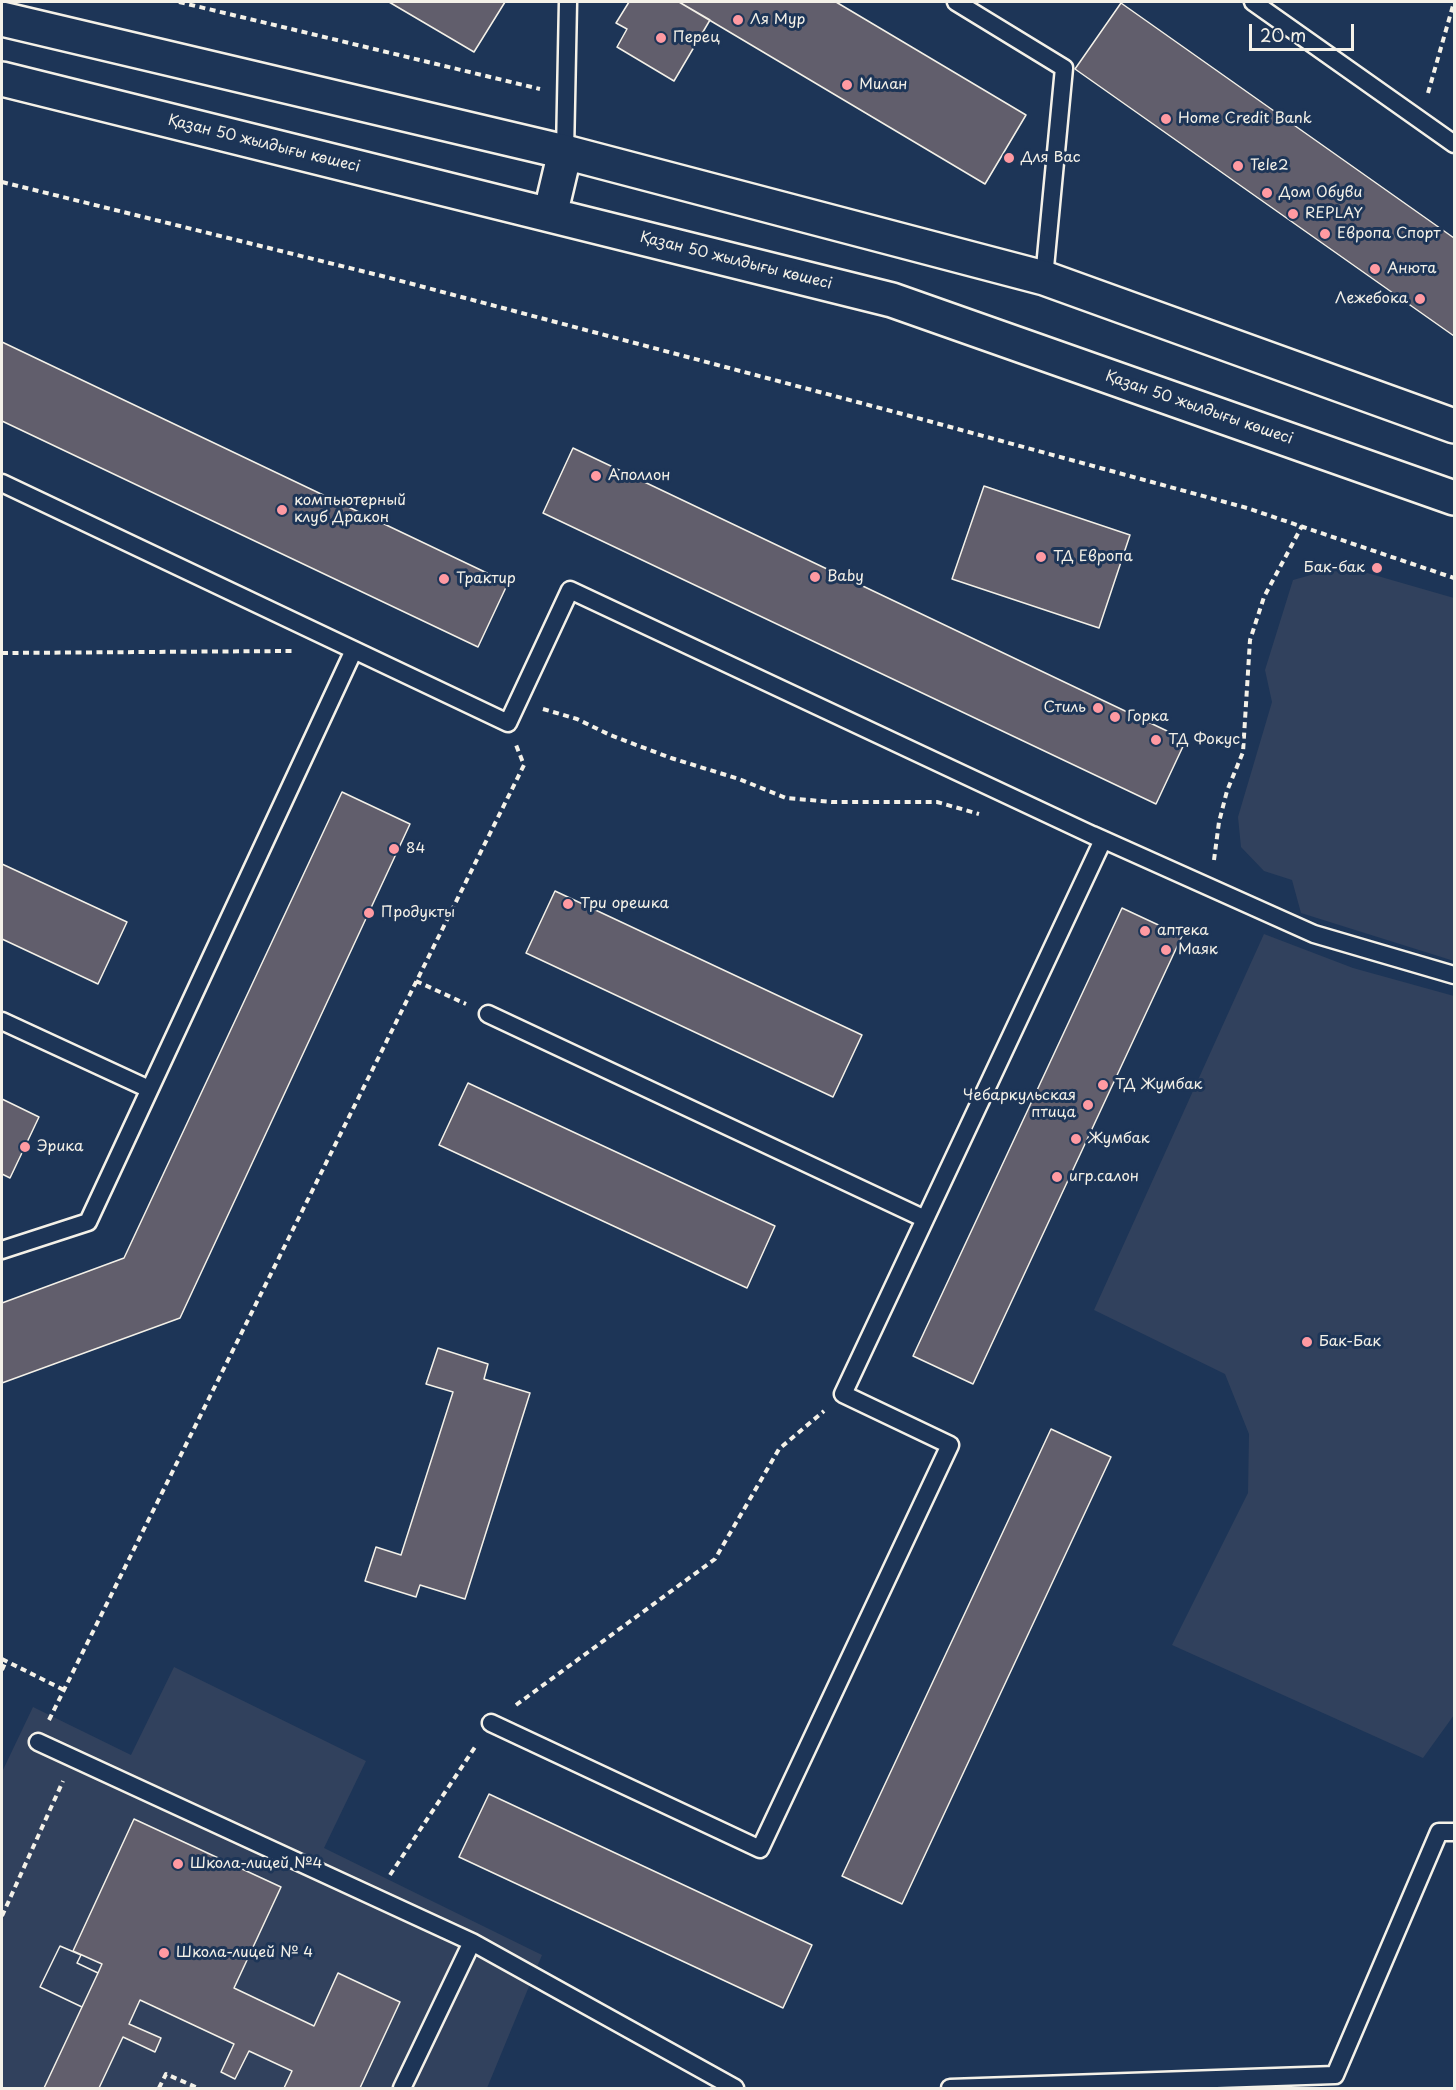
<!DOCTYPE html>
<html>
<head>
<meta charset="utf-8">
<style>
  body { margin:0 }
  #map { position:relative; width:1456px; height:2090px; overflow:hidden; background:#1d3557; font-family:"Playpen Sans",sans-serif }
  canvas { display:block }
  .frame { position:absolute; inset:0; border:3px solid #f4f1e8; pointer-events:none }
  .scale { position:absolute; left:1249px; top:24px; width:105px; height:27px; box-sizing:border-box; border:3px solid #f4f1e8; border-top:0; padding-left:8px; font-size:18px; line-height:21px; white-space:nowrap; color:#f4f1e8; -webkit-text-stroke:4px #1d3557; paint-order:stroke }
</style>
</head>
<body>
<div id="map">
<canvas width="1456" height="2090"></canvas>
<div class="frame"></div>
<div class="scale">20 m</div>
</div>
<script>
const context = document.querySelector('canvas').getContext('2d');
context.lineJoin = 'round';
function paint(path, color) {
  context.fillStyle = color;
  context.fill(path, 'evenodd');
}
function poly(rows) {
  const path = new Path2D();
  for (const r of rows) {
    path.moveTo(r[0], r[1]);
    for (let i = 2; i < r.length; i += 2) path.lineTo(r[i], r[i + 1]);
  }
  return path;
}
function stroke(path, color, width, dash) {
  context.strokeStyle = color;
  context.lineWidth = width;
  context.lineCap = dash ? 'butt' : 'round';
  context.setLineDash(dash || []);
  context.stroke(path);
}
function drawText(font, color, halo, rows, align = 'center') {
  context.font = font + ' "Playpen Sans",sans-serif';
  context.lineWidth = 6;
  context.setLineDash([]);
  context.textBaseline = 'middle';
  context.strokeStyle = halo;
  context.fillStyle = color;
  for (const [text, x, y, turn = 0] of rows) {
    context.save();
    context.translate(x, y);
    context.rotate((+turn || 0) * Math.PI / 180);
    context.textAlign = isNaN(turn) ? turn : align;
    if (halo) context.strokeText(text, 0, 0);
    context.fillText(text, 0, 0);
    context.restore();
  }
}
const built = poly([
  [1343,566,1454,598,1454,961,1301,913,1292,880,1264,871,1241,847,1238,817,1272,702,1265,670,1293,580],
  [1264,934,1353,968,1454,996,1454,1715,1423,1758,1172,1645,1248,1493,1249,1434,1225,1374,1094,1310],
  [174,1667,366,1761,324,1848,542,1955,487,2088,2,2088,2,1772,33,1707,131,1755]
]);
const building = poly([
  [389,2,505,2,474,52,389,2],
  [629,2,679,2,710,20,674,81,617,47,627,29,616,23,629,2],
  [679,2,836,2,1026,115,985,184,679,2],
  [1121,3,1454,238,1454,336,1075,69,1121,3],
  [2,342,508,583,478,647,2,421,2,342],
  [573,448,1186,740,1156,804,543,513,573,448],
  [984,486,1130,535,1099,628,952,579,984,486],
  [342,792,410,824,180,1318,2,1383,2,1303,124,1258,342,792],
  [2,864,127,922,98,984,2,939,2,864],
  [555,891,862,1035,833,1097,526,953,555,891],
  [1122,908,1182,936,973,1384,913,1356,1122,908],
  [468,1083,775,1226,747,1288,439,1145,468,1083],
  [2,1099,39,1117,10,1178,2,1174,2,1099],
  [438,1348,488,1364,484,1379,530,1393,465,1599,420,1585,416,1597,365,1581,376,1547,401,1555,453,1392,426,1384,438,1348],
  [1051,1429,1111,1457,902,1904,842,1876,1051,1429],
  [489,1794,812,1945,783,2008,459,1857,489,1794],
  [134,1819,281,1887,234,1988,314,2026,338,1973,400,2002,360,2088,284,2088,292,2071,249,2051,235,2079,221,2072,234,2044,140,2000,129,2024,161,2038,155,2052,123,2037,99,2088,44,2088,82,2007,40,1987,60,1946,81,1955,77,1963,98,1973,102,1964,73,1951,134,1819],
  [60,1946,81,1955,77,1963,98,1973,82,2007,40,1987,60,1946]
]);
const path = poly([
  [179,2,540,89],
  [1428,93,1454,2],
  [2,182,386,277,910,416,1247,508,1454,578],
  [2,653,292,651],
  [543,709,577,719,610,735,671,758,739,779,786,798,832,802,937,802,979,814],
  [1214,860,1219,822,1227,791,1243,752,1250,640,1264,597,1302,526],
  [416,981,466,1004],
  [2,1659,64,1690],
  [2,1670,6,1661],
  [516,1705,715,1559,779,1449,824,1411],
  [49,1720,524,765,516,745],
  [390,1875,477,1744],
  [2,1916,63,1781],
  [159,2088,166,2074,198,2088]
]);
const lane = poly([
  [956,2,1064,68,1044,278],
  [1253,2,1454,144],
  [565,152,568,2],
  [2,483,508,723,570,590,1103,840,843,1394,950,1445,760,1849,491,1723],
  [1093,835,1314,934,1454,975],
  [488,1014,925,1219],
  [2,1021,149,1089],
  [2,1250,88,1222,354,650],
  [38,1742,472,1942,735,2088],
  [402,2088,472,1942],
  [950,2088,1335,2075,1439,1832,1454,1832]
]);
const secondary = poly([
  [2,19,565,152,1044,278,1454,426],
  [2,79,892,300,1454,498],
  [550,215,565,152]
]);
const markers = [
  [738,20,6,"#ff9aa2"],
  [661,38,6,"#ff9aa2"],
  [847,85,6,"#ff9aa2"],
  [1166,119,6,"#ff9aa2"],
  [1009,158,6,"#ff9aa2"],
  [1238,166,6,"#ff9aa2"],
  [1267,193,6,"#ff9aa2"],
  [1293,214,6,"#ff9aa2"],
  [1325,234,6,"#ff9aa2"],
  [1375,269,6,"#ff9aa2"],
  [1420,299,6,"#ff9aa2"],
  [596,476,6,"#ff9aa2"],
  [282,510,6,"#ff9aa2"],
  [1041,557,6,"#ff9aa2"],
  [1377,568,6,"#ff9aa2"],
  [815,577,6,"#ff9aa2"],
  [444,579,6,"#ff9aa2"],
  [1098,708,6,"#ff9aa2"],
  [1115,717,6,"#ff9aa2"],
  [1156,740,6,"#ff9aa2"],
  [394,849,6,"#ff9aa2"],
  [568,904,6,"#ff9aa2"],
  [369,913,6,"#ff9aa2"],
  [1145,931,6,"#ff9aa2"],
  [1166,950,6,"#ff9aa2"],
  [1103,1085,6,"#ff9aa2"],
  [1088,1105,6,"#ff9aa2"],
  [1076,1139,6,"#ff9aa2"],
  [25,1147,6,"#ff9aa2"],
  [1057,1177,6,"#ff9aa2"],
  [1307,1342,6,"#ff9aa2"],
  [178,1864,6,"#ff9aa2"],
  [164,1953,6,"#ff9aa2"]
];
const poiNames = [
  ["Ля Мур",750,20],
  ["Перец",673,38],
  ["Милан",859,85],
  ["Home Credit Bank",1178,119],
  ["Для Вас",1021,158],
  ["Tele2",1250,166],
  ["Дом Обуви",1279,193],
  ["REPLAY",1305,214],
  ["Европа Спорт",1337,234],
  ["Анюта",1387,269],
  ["Лежебока",1408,299,"right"],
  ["Аполлон",608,476],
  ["компьютерный",294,501],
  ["клуб Дракон",294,518],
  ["ТД Европа",1053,557],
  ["Бак-бак",1365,568,"right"],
  ["Baby",827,577],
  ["Трактир",456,579],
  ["Стиль",1086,708,"right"],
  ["Горка",1127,717],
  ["ТД Фокус",1168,740],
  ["84",406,849],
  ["Три орешка",580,904],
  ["Продукты",381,913],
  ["аптека",1157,931],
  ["Маяк",1178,950],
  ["ТД Жумбак",1115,1085],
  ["Чебаркульская",1076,1096,"right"],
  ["птица",1076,1113,"right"],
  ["Жумбак",1088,1139],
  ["Эрика",37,1147],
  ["игр.салон",1069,1177],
  ["Бак-Бак",1319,1342],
  ["Школа-лицей №4",190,1864],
  ["Школа-лицей № 4",176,1953]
];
const streetNames = [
  ["Қазан 50 жылдығы көшесі",264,144,14],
  ["Қазан 50 жылдығы көшесі",736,261,14],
  ["Қазан 50 жылдығы көшесі",1199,408,19]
];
paint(built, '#31415d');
paint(building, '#615e6c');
stroke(building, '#f4f1e8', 1.5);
stroke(lane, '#f4f1e8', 21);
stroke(secondary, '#f4f1e8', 38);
stroke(path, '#f4f1e8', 4, [6, 4.5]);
stroke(lane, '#1d3557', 16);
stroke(secondary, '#1d3557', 33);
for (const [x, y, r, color] of markers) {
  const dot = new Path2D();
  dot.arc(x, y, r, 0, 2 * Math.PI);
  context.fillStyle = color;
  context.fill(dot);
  stroke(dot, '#1d3557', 2);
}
drawText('15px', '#f4f1e8', '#1d3557', poiNames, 'left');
drawText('15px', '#f4f1e8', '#1d3557', streetNames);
</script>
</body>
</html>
